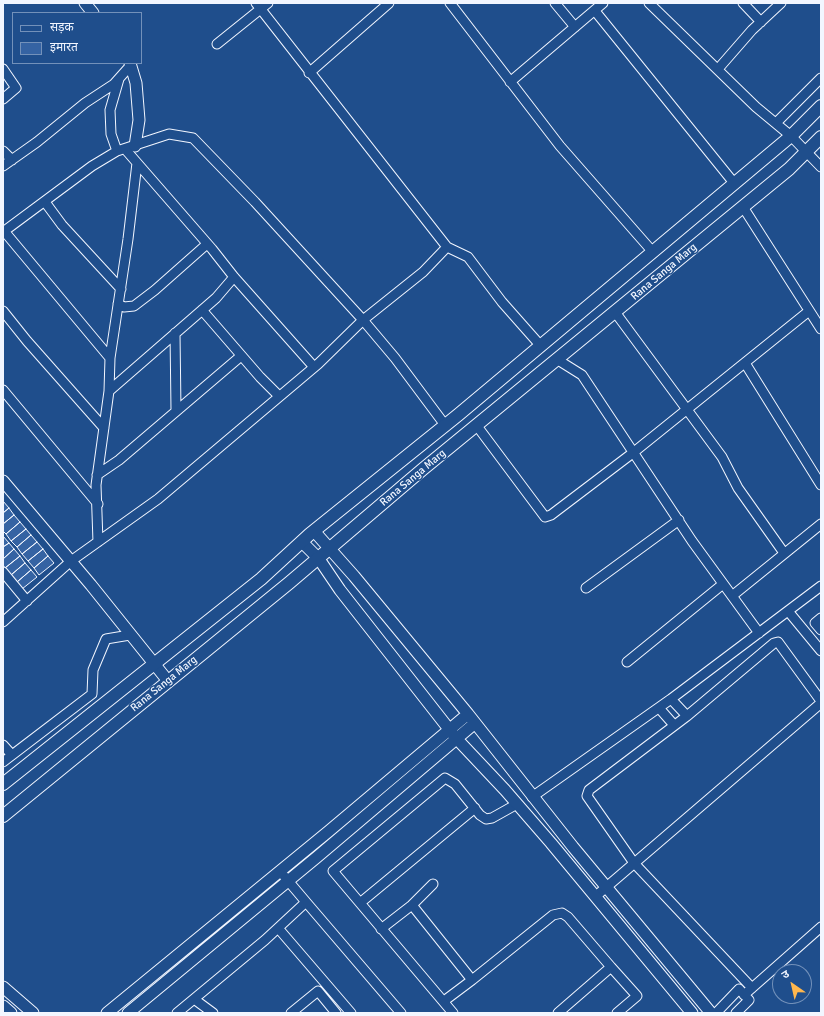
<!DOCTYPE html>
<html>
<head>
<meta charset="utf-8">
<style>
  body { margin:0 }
  #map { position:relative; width:824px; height:1016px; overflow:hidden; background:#1f4e8c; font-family:Signika,"Noto Sans Devanagari",sans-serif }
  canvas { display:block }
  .frame { position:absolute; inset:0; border:4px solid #f2f6ff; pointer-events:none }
  .legend { position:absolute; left:12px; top:12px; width:130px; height:52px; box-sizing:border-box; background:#1f4e8c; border:1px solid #7391ba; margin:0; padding:5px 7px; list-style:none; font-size:12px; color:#f2f6ff }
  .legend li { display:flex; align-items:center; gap:8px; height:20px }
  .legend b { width:20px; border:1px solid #7391ba }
  .north { position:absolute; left:772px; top:964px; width:40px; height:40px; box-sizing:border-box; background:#1f4e8c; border:1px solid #7391ba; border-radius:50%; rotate:326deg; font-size:11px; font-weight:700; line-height:16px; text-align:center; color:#f2f6ff }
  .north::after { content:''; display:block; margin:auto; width:14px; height:18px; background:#ffb74d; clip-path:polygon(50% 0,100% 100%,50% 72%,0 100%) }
</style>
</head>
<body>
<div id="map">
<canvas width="824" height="1016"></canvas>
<div class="frame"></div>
<ul class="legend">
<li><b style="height:5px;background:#1f4e8c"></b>सड़क</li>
<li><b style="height:11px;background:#3563a3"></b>इमारत</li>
</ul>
<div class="north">उ</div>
</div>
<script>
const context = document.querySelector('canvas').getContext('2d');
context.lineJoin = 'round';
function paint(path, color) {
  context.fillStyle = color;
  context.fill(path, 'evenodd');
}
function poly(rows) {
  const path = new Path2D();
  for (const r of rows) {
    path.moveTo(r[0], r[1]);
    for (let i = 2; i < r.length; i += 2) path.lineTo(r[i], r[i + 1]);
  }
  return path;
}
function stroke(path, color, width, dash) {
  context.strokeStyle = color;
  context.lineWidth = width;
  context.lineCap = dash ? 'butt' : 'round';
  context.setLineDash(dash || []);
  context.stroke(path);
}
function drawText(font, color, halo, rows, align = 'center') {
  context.font = font + ' Signika,sans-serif';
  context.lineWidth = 3;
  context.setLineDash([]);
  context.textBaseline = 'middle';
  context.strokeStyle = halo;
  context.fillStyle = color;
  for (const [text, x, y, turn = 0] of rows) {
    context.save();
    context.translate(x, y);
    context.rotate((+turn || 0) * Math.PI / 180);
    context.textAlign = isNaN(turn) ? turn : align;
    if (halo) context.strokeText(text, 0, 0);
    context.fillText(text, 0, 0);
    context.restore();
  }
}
const building = poly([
  [3,501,9,508,3,513,3,501],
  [9,508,14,515,3,524,3,513,9,508],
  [14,515,20,522,6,534,3,531,3,524,14,515],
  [20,522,26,529,11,541,6,534,20,522],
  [26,529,31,535,17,547,11,541,26,529],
  [31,535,37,542,22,554,17,547,31,535],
  [3,536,9,543,3,547,3,536],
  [37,542,43,549,28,561,22,554,37,542],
  [9,543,14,549,3,559,3,547,9,543],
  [14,549,20,556,5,568,3,565,3,559,14,549],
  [43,549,48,556,34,568,28,561,43,549],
  [20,556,25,563,11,575,5,568,20,556],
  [48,556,54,563,39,575,34,568,48,556],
  [25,563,31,570,17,582,11,575,25,563],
  [31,570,37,577,22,589,17,582,31,570]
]);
const minor = poly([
  [450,3,560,146,652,251],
  [555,3,575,27],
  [649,3,756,107,791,136,821,167],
  [743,3,761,22],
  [595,11,734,183],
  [217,44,268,3],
  [3,69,16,88,3,99],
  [718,69,752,30,781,3],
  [309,73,389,3],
  [510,82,603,3],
  [776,123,821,78],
  [125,149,212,249,234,277,314,367],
  [3,151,12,160],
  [117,151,111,134,110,110,119,79],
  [3,166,37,142,85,103,114,84,131,65],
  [45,202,62,225,121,289],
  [743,207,821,329],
  [4,231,110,358],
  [3,232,92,166,117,151,169,134,193,138,255,202,363,320,395,358,445,425],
  [447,247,468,257,502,302,540,345],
  [118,304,124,307,134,306,155,290,207,244],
  [202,310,260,377,279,396],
  [3,311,27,341,104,428],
  [615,312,722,457,738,488,784,553],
  [175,333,176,410],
  [558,360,582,375,692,541,759,633],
  [745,363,821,485],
  [3,390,98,504],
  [109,391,110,358,128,239,137,163],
  [477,426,545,517,551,515,634,452,809,311],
  [97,475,119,460,241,356],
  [98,542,96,485,109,391,216,298,234,277],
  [3,572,27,601],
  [586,588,679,520],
  [732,596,821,524],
  [788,611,821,651],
  [821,618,815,623,821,630],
  [3,622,71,561,158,499,318,364,363,320,423,272,447,247,256,3],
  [627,662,723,584],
  [671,699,687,716,774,643,778,642,821,701],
  [659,708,674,725],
  [687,716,589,790,587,796,634,863,752,988],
  [3,745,12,755],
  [3,762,92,694,93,670,106,639,130,635],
  [532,797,671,699,821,586],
  [596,896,821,703],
  [306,902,401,1013],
  [360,903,475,808],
  [412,905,472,980,553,915,562,913,568,917,611,967],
  [278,928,351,1013],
  [381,929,412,905,433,884],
  [744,995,821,927],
  [194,999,213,1013],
  [444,1001,472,980],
  [177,1013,265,940,306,902,284,876],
  [291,1013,318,991,336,1013],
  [453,1013,333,871,445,778,455,784,480,815,486,819,492,818,517,804],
  [558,1013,611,967,637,996,617,1013],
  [716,1013,739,989,749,1000,736,1013]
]);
const tertiary = poly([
  [85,3,93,13],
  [130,63,136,83,139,120,135,146],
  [3,481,91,585,168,681],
  [314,531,354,576,468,714,573,847,711,1013],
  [302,542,319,559,340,590,456,738,505,790,551,843,692,1013],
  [3,987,33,1013],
  [3,1006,11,1013],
  [107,1013,329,831,468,714],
  [128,1013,317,857,475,723]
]);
const secondary = poly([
  [3,784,261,579,310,534,458,415,791,136,821,106],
  [3,816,289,583,423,469,789,169,821,137]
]);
const streetNames = [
  ["Rana Sanga Marg",664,272,-40],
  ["Rana Sanga Marg",413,478,-40],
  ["Rana Sanga Marg",164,684,-39]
];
paint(building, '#3563a3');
stroke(building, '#f2f6ff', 1);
stroke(minor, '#f2f6ff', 11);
stroke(tertiary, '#f2f6ff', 13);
stroke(secondary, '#f2f6ff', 14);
stroke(minor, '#1f4e8c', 9);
stroke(tertiary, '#1f4e8c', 11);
stroke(secondary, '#1f4e8c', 12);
drawText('11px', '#f2f6ff', '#1f4e8c', streetNames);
</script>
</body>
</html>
